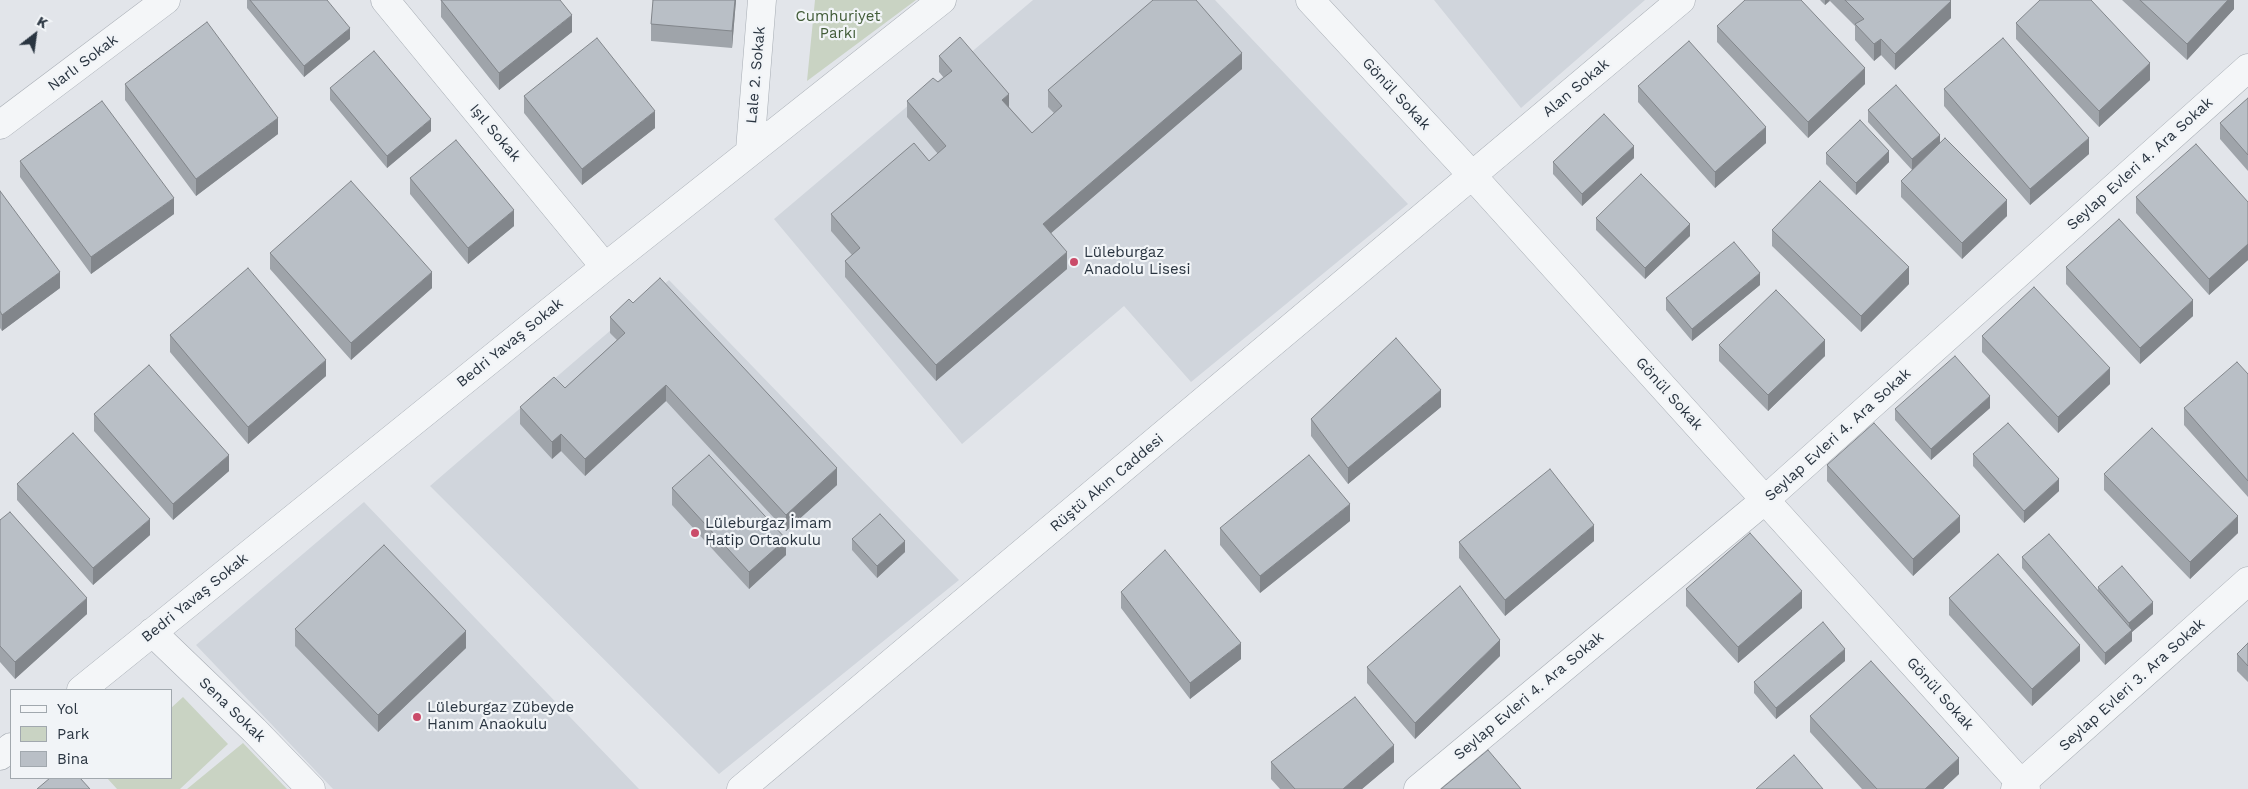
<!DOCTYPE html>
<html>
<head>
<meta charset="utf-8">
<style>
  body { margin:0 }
  #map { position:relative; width:2248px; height:789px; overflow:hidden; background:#e2e5ea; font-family:"Work Sans",sans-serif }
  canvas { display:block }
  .legend { position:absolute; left:10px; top:689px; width:162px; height:90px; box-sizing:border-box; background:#f1f4f7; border:1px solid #a1a8ae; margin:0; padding:6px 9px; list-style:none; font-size:15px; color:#2a3541 }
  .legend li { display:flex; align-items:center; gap:10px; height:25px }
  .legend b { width:25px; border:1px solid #a1a8ae }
  .north { position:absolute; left:10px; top:10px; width:50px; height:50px; -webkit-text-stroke:4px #f1f4f7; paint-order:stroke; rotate:30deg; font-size:14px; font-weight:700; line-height:20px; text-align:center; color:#2a3541 }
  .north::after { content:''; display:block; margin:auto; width:18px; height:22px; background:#2a3541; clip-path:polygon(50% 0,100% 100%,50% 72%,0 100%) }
</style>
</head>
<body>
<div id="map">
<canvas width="2248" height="789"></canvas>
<ul class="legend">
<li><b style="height:6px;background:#f4f6f8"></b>Yol</li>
<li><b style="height:14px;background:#c9d3c3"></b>Park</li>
<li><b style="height:14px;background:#b9bfc6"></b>Bina</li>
</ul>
<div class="north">K</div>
</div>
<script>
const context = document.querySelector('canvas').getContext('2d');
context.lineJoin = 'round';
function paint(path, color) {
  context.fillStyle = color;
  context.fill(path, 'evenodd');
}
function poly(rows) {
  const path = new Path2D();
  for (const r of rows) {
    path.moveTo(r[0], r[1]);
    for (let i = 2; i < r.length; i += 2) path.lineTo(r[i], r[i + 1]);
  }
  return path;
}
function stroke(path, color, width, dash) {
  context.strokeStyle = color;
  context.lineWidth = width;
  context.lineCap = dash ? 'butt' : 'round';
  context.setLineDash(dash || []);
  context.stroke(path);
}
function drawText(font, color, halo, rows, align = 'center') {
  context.font = font + ' "Work Sans",sans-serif';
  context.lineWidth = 4.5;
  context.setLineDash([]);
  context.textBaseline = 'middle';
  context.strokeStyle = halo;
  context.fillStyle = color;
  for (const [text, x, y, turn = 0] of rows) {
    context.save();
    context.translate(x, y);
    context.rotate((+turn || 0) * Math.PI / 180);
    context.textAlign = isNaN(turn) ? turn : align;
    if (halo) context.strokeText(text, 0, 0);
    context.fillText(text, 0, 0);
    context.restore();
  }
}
const built = poly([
  [1033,0,1215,0,1408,204,1191,382,1124,306,962,444,774,219],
  [1434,0,1645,0,1521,108],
  [669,280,959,580,719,774,430,486],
  [364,502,639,789,333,789,196,645]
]);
const green = poly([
  [815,0,916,0,807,81],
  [183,697,228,744,180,789,117,789,107,778,171,778,171,708],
  [243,743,287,789,187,789]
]);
const minor = poly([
  [385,0,605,267],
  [0,125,166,0],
  [750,150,762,0],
  [152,632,254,730,311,789],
  [81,690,605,267,942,0],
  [0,756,11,747],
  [1418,789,1765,500,2248,68],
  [2015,789,2248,581]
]);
const tertiary = poly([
  [1310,0,1459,161,2026,789],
  [741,789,1681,0]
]);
const wall = poly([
  [247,0,327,0,350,39,304,77,247,8],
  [441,0,572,32,499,90,441,17],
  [653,0,736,0,732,48,651,41,651,24],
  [1820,0,1950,0,1951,18,1895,70,1881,55,1874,61,1855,40,1855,26,1830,1,1825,5],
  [2122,0,2234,0,2234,9,2187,60],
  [2016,23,2150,80,2099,127,2016,39],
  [1717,26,1865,84,1808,138,1717,42],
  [939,56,1009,107,1032,133,1054,113,1048,107,1048,90,1242,69,1051,233,1067,269,936,381,845,277,845,261,852,255,831,231,831,214,929,161,938,154,907,117,907,101,938,82,944,78,939,72],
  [125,84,278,134,196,196,125,100],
  [1638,86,1766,143,1715,188,1638,102],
  [330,88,431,131,387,168,330,100],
  [1944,89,2089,154,2030,205,1944,106],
  [524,96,655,128,582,185,524,113],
  [2248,98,2248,171,2220,139,2220,123],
  [1868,110,1940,143,2007,216,1962,259,1901,197,1901,181,1912,170,1868,122],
  [1826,153,1889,162,1856,195,1826,164],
  [1634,158,1582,206,1553,174,1553,162],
  [20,161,174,214,91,274,20,177],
  [410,178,514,226,468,264,410,194],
  [0,191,60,288,2,331,0,328],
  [2136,197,2248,202,2248,260,2209,295,2136,213],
  [1596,218,1690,236,1645,279,1596,230],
  [1772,230,1909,284,1861,332,1772,246],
  [270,253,432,288,351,360,270,269],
  [2066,267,2193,316,2140,364,2066,284],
  [1760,285,1692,341,1666,310,1666,298],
  [610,317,837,485,786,531,666,401,585,476,561,451,552,459,520,424,520,407,565,388,617,340,610,333],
  [170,335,326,376,248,444,170,352],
  [1982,336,2110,384,2058,433,1982,352],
  [1719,345,1825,356,1768,411,1719,361],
  [2248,374,2248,497,2184,425,2184,408],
  [1441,407,1348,484,1311,436,1311,419],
  [1990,408,1931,460,1895,420,1895,409],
  [94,414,229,471,173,520,94,431],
  [1973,454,2059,491,2024,523,1973,466],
  [1827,465,1960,532,1913,576,1827,481],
  [2104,474,2238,533,2190,579,2104,490],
  [17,484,150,535,93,585,17,500],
  [672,488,786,555,749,589,672,505],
  [0,520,87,614,15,679,0,662],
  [1350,521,1260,593,1220,545,1220,528],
  [852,539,905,552,877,578,852,550],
  [1594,541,1505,616,1459,558,1459,542],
  [2022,557,2098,590,2098,587,2153,614,2132,632,2132,641,2105,665,2022,568],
  [1686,589,1802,608,1738,663,1686,606],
  [1121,592,1241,659,1190,699,1121,608],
  [1949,598,2080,661,2032,706,1949,615],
  [295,629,466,648,378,732,295,646],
  [2248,643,2248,682,2237,671,2237,654],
  [1500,656,1415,739,1367,683,1367,667],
  [1845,661,1776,719,1754,693,1754,682],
  [1810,716,1959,774,1943,789,1862,789,1810,732],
  [1271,762,1394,762,1362,789,1280,789,1271,779]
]);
const shadedWall = poly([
  [735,0,736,0,732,48,732,31],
  [1825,0,1830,0,1825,5],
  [2228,0,2234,0,2234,9,2187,60,2187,44],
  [1951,1,1951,18,1895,70,1895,54],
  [572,15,572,32,499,90,499,73],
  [350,28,350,39,304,77,304,66],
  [1881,39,1881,55,1874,61,1874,44],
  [1242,53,1242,69,1043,240,1043,224],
  [2150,63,2150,80,2099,127,2099,111],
  [1865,68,1865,84,1808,138,1808,122],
  [1009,94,1009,110,1002,100],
  [655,111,655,128,582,185,582,169],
  [278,118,278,134,196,196,196,179],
  [431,119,431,131,387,168,387,156],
  [1766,127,1766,143,1715,188,1715,172],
  [1940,135,1940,146,1912,171,1912,159],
  [2089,138,2089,154,2030,205,2030,189],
  [1634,146,1634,158,1582,206,1582,194],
  [1889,151,1889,162,1856,195,1856,183],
  [174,198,174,214,91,274,91,257],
  [2007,200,2007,216,1962,259,1962,243],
  [514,210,514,226,468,264,468,248],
  [1690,224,1690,236,1645,279,1645,268],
  [2248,244,2248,260,2209,295,2209,279],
  [1067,252,1067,269,936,381,936,365],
  [1909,267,1909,284,1861,332,1861,316],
  [60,272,60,288,2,331,2,315],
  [432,272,432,288,351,360,351,343],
  [1760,273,1760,285,1692,341,1692,329],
  [2193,300,2193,316,2140,364,2140,348],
  [1825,340,1825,356,1768,411,1768,395],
  [326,360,326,376,248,444,248,427],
  [2110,368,2110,384,2058,433,2058,417],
  [666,385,666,401,585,476,585,459],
  [1441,390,1441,407,1348,484,1348,468],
  [1990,396,1990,408,1931,460,1931,449],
  [561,434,561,451,552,459,552,442],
  [229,455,229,471,173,520,173,504],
  [837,468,837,485,786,531,786,515],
  [2059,479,2059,491,2024,523,2024,511],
  [1350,504,1350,521,1260,593,1260,576],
  [1960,516,1960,532,1913,576,1913,559],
  [2238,516,2238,533,2190,579,2190,562],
  [150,519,150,535,93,585,93,568],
  [1594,525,1594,541,1505,616,1505,600],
  [786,539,786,555,749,589,749,572],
  [905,541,905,552,877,578,877,566],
  [1802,591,1802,608,1738,663,1738,647],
  [87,598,87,614,15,679,15,662],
  [2153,602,2153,614,2132,632,2132,641,2105,665,2105,653,2129,633,2129,623],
  [466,631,466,648,378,732,378,715],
  [1500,640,1500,656,1415,739,1415,723],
  [1241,643,1241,659,1190,699,1190,683],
  [2080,645,2080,661,2032,706,2032,689],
  [1845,649,1845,661,1776,719,1776,708],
  [1394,745,1394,762,1362,789,1343,789],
  [1959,758,1959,774,1943,789,1925,789]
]);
const building = poly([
  [250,0,327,0,350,28,304,66,250,0],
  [441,0,560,0,572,15,499,73,441,0],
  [653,0,735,0,732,31,651,24,653,0],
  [1153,0,1196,0,1242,53,1043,224,1067,252,936,365,845,261,860,248,831,214,914,143,929,161,946,146,907,101,933,78,938,82,952,71,939,56,960,37,1009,94,1002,100,1032,133,1062,106,1048,90,1153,0],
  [1745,0,1801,0,1865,68,1808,122,1717,26,1745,0],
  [1845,0,1950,0,1951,1,1895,54,1881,39,1874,44,1855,24,1864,19,1845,0],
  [2040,0,2091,0,2150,63,2099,111,2016,23,2040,0],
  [2140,0,2228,0,2187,44,2140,0],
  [207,22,278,118,196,179,125,84,207,22],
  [597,38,655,111,582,169,524,96,597,38],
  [2003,38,2089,138,2030,189,1944,89,2003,38],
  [1689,41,1766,127,1715,172,1638,86,1689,41],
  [374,51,431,119,387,156,330,88,374,51],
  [1896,85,1940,135,1912,159,1868,110,1896,85],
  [2248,98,2248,155,2220,123,2248,98],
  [102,101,174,198,91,257,20,161,102,101],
  [1604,114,1634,146,1582,194,1553,162,1604,114],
  [1860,120,1889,151,1856,183,1826,153,1860,120],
  [1945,138,2007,200,1962,243,1901,181,1945,138],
  [456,140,514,210,468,248,410,178,456,140],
  [2196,144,2248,202,2248,244,2209,279,2136,197,2196,144],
  [1641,174,1690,224,1645,268,1596,218,1641,174],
  [351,181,432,272,351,343,270,253,351,181],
  [1820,181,1909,267,1861,316,1772,230,1820,181],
  [0,191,60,272,2,315,0,311,0,191],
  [2119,219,2193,300,2140,348,2066,267,2119,219],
  [1734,242,1760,273,1692,329,1666,298,1734,242],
  [248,268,326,360,248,427,170,335,248,268],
  [660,278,837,468,786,515,666,385,585,459,561,434,552,442,520,407,554,377,565,388,625,333,610,317,629,299,633,303,660,278],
  [2034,287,2110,368,2058,417,1982,336,2034,287],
  [1776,290,1825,340,1768,395,1719,345,1776,290],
  [1396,338,1441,390,1348,468,1311,419,1396,338],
  [1955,356,1990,396,1931,449,1895,409,1955,356],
  [2237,362,2248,374,2248,481,2184,408,2237,362],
  [149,365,229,455,173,504,94,414,149,365],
  [1874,423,1960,516,1913,559,1827,465,1874,423],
  [2008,423,2059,479,2024,511,1973,454,2008,423],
  [2152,428,2238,516,2190,562,2104,474,2152,428],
  [73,433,150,519,93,568,17,484,73,433],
  [709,455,786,539,749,572,672,488,709,455],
  [1309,455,1350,504,1260,576,1220,528,1309,455],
  [1550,469,1594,525,1505,600,1459,542,1550,469],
  [10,512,87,598,15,662,0,646,0,520,10,512],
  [880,514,905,541,877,566,852,539,880,514],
  [1750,533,1802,591,1738,647,1686,589,1750,533],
  [2049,534,2132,630,2105,653,2022,557,2049,534],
  [384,545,466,631,378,715,295,629,384,545],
  [1165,550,1241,643,1190,683,1121,592,1165,550],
  [1998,554,2080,645,2032,689,1949,598,1998,554],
  [2122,566,2153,602,2129,623,2098,587,2122,566],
  [1460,586,1500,640,1415,723,1367,667,1460,586],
  [1823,622,1845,649,1776,708,1754,682,1823,622],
  [2248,643,2248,666,2237,654,2248,643],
  [1871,661,1959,758,1925,789,1877,789,1810,716,1871,661],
  [1355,697,1394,745,1343,789,1295,789,1271,762,1355,697],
  [1488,750,1521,789,1441,789,1488,750],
  [1794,755,1823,789,1756,789,1794,755],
  [50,778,80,778,90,789,37,789,50,778]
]);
const markers = [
  [1074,262,5,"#ca4b69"],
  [695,533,5,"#ca4b69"],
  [417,717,5,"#ca4b69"]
];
const parkNames = [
  ["Cumhuriyet",838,17],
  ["Parkı",838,34]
];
const streetNames = [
  ["Narlı Sokak",83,63,-37],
  ["Lale 2. Sokak",756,75,-85],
  ["Alan Sokak",1576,88,-40],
  ["Gönül Sokak",1396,94,47],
  ["Işıl Sokak",495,133,50],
  ["Seylap Evleri 4. Ara Sokak",2140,164,-42],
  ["Bedri Yavaş Sokak",510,343,-39],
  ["Gönül Sokak",1669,394,48],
  ["Seylap Evleri 4. Ara Sokak",1838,435,-42],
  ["Rüştü Akın Caddesi",1107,483,-40],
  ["Bedri Yavaş Sokak",195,598,-39],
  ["Seylap Evleri 3. Ara Sokak",2132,685,-42],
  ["Gönül Sokak",1940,694,48],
  ["Seylap Evleri 4. Ara Sokak",1529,696,-40],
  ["Sena Sokak",232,710,44]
];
const poiNames = [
  ["Lüleburgaz",1084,253],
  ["Anadolu Lisesi",1084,270],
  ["Lüleburgaz İmam",705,524],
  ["Hatip Ortaokulu",705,541],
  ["Lüleburgaz Zübeyde",427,708],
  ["Hanım Anaokulu",427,725]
];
paint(built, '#d0d5dc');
paint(green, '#c9d3c3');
stroke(minor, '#a7adb4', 29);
stroke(tertiary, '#a7adb4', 29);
stroke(minor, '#f4f6f8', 28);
stroke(tertiary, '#f4f6f8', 28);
paint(wall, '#9fa4aa');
paint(shadedWall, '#82868b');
paint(building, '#b9bfc6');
stroke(building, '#82868b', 1);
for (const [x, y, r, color] of markers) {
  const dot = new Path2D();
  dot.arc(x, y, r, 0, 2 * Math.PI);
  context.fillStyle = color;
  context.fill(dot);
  stroke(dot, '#f1f4f7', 2);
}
drawText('15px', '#425c38', '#f1f4f7', parkNames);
drawText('15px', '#2a3541', '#f1f4f7', streetNames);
drawText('15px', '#2a3541', '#f1f4f7', poiNames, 'left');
</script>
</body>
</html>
